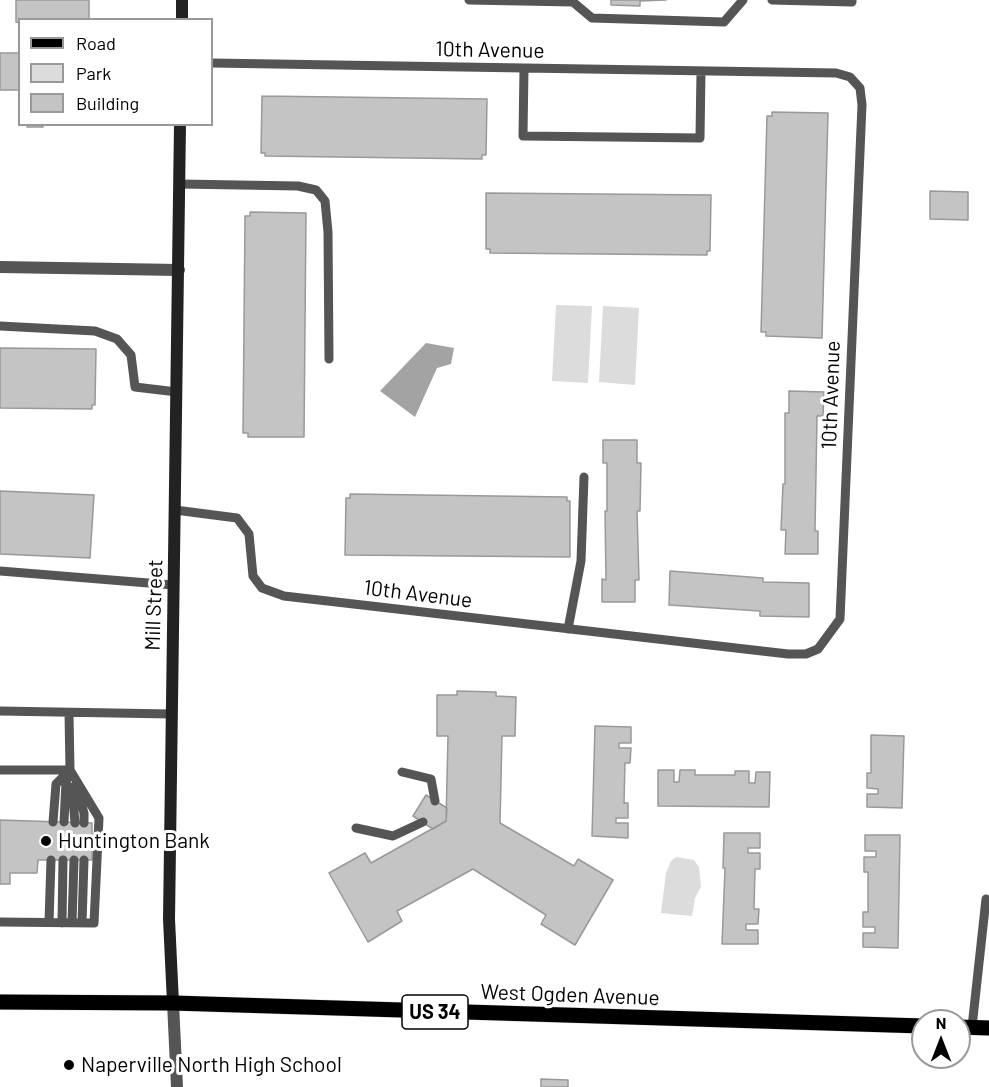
<!DOCTYPE html>
<html>
<head>
<meta charset="utf-8">
<style>
  body { margin:0 }
  #map { position:relative; width:989px; height:1087px; overflow:hidden; background:#fff; font-family:Barlow,sans-serif }
  canvas { display:block }
  .legend { position:absolute; left:18px; top:18px; width:195px; height:108px; box-sizing:border-box; background:#fff; border:2px solid #999; margin:0; padding:8px 10px; list-style:none; font-size:18px; color:#000 }
  .legend li { display:flex; align-items:center; gap:12px; height:30px }
  .legend b { width:30px; border:2px solid #999 }
  .north { position:absolute; left:911px; top:1009px; width:60px; height:60px; box-sizing:border-box; background:#fff; border:2px solid #999; border-radius:50%; rotate:0deg; font-size:16px; font-weight:700; line-height:24px; text-align:center; color:#000 }
  .north::after { content:''; display:block; margin:auto; width:21px; height:27px; background:#000; clip-path:polygon(50% 0,100% 100%,50% 72%,0 100%) }
</style>
</head>
<body>
<div id="map">
<canvas width="989" height="1087"></canvas>
<ul class="legend">
<li><b style="height:8px;background:#000"></b>Road</li>
<li><b style="height:16px;background:#dcdcdc"></b>Park</li>
<li><b style="height:16px;background:#c4c4c4"></b>Building</li>
</ul>
<div class="north">N</div>
</div>
<script>
const context = document.querySelector('canvas').getContext('2d');
context.lineJoin = 'round';
function paint(path, color) {
  context.fillStyle = color;
  context.fill(path, 'evenodd');
}
function poly(rows) {
  const path = new Path2D();
  for (const r of rows) {
    path.moveTo(r[0], r[1]);
    for (let i = 2; i < r.length; i += 2) path.lineTo(r[i], r[i + 1]);
  }
  return path;
}
function stroke(path, color, width, dash) {
  context.strokeStyle = color;
  context.lineWidth = width;
  context.lineCap = dash ? 'butt' : 'round';
  context.setLineDash(dash || []);
  context.stroke(path);
}
function drawText(font, color, halo, rows, align = 'center') {
  context.font = font + ' Barlow,sans-serif';
  context.lineWidth = 6;
  context.setLineDash([]);
  context.textBaseline = 'middle';
  context.strokeStyle = halo;
  context.fillStyle = color;
  for (const [text, x, y, turn = 0] of rows) {
    context.save();
    context.translate(x, y);
    context.rotate((+turn || 0) * Math.PI / 180);
    context.textAlign = isNaN(turn) ? turn : align;
    if (halo) context.strokeText(text, 0, 0);
    context.fillText(text, 0, 0);
    context.restore();
  }
}
const green = poly([
  [556,305,592,306,588,383,552,381],
  [603,306,639,308,635,385,599,382],
  [676,857,694,860,699,867,701,887,695,898,692,916,661,913,666,873,671,861]
]);
const water = poly([
  [426,343,454,348,451,364,437,368,415,417,380,391]
]);
const building = poly([
  [16,0,89,0,89,20,20,20,20,23,16,22,16,0],
  [611,0,666,0,640,1,640,6,611,5,611,0],
  [0,53,20,53,20,90,0,90,0,53],
  [262,96,487,99,486,155,482,155,482,159,265,156,265,153,261,153,262,96],
  [772,112,828,113,822,338,766,336,766,332,761,332,767,116,772,116,772,112],
  [27,124,43,124,43,127,27,127,27,124],
  [930,191,968,192,968,220,930,219,930,191],
  [486,193,711,195,710,251,707,251,707,255,490,253,490,249,486,249,486,193],
  [250,212,306,213,304,437,248,437,248,433,243,433,245,216,250,216,250,212],
  [0,348,96,349,95,405,92,405,92,409,0,408,0,348],
  [789,391,824,392,823,416,817,416,815,531,818,531,818,554,785,554,786,530,781,530,783,484,785,484,785,413,789,413,789,391],
  [603,440,637,440,637,463,641,463,640,511,637,511,639,580,635,580,635,602,602,602,602,579,606,580,605,511,607,511,607,463,603,463,603,440],
  [0,491,94,495,90,558,0,554,0,491],
  [350,494,567,497,567,501,570,501,570,557,345,555,346,498,350,498,350,494],
  [670,571,763,578,763,582,809,583,809,617,760,616,760,611,669,605,670,571],
  [457,691,496,692,496,696,516,697,515,736,502,736,500,823,574,866,578,859,613,880,575,945,541,924,546,915,473,869,397,911,402,921,368,942,329,873,365,853,371,863,446,821,448,736,437,736,437,695,457,695,457,691],
  [595,726,631,727,631,743,619,743,619,748,631,748,630,763,625,763,624,803,628,803,628,818,616,818,616,823,628,823,628,838,592,836,595,726],
  [871,735,904,736,902,808,867,807,867,794,878,794,878,789,867,788,867,773,871,773,871,735],
  [658,770,674,770,674,782,679,782,680,770,695,770,695,775,735,775,735,771,749,771,749,783,755,783,756,772,770,772,769,807,658,806,658,770],
  [426,795,447,808,446,821,433,829,413,816,426,795],
  [0,820,92,823,92,860,38,860,37,873,10,873,10,884,0,884,0,820],
  [724,833,760,833,760,848,748,848,748,853,760,853,760,869,755,869,754,909,759,909,758,924,746,924,746,930,758,930,758,944,722,944,725,868,723,868,724,833],
  [865,835,900,835,898,948,863,947,863,933,875,933,875,927,863,927,863,912,868,912,868,872,864,872,864,857,876,857,876,851,865,851,865,835],
  [541,1079,568,1080,568,1087,541,1087,541,1079]
]);
const service = poly([
  [469,0,573,2,573,0],
  [772,0,852,2,852,0],
  [573,2,592,18,724,22,743,0],
  [524,68,523,136,700,138,701,71],
  [180,184,298,186,316,190,321,196,325,201,328,232,329,359],
  [0,326,95,331,117,339,131,355,135,387,177,392],
  [175,510,237,518,249,534,253,576,262,588,284,596,788,654,806,654,818,649,840,619,862,105,860,88,850,77,836,73,212,63],
  [0,571,173,585],
  [568,629,581,561,584,477],
  [0,711,171,714],
  [0,770,70,770,69,713],
  [402,772,431,779,435,801],
  [76,786,84,813,84,823],
  [72,787,75,823],
  [53,822,56,784,70,770],
  [64,822,66,782,70,772],
  [356,828,393,836,423,822],
  [0,922,94,923,99,818,70,770],
  [49,922,51,860],
  [62,923,63,860],
  [72,923,74,860],
  [82,923,84,860],
  [972,1027,986,899]
]);
const minor = poly([
  [0,267,179,270],
  [173,1003,177,1087]
]);
const secondary = poly([
  [182,20,182,0],
  [173,1003,169,919,180,124]
]);
const primary = poly([
  [0,1002,173,1003,923,1026],
  [959,1027,989,1028]
]);
const markers = [
  [46,841,6,"#000"],
  [69,1065,6,"#000"]
];
const shields = [
  [435,1012,66]
];
const shieldNames = [
  ["US 34",435,1012]
];
const streetNames = [
  ["10th Avenue",490,50,1],
  ["10th Avenue",831,395,-88],
  ["10th Avenue",418,594,7],
  ["Mill Street",154,605,-88],
  ["West Ogden Avenue",570,995,2]
];
const poiNames = [
  ["Huntington Bank",58,841],
  ["Naperville North High School",81,1065]
];
paint(green, '#dcdcdc');
paint(water, '#a3a3a3');
paint(building, '#c4c4c4');
stroke(building, '#999', 1.5);
stroke(primary, '#dbdbdb', 16);
stroke(service, '#555', 9);
stroke(minor, '#555', 12);
stroke(secondary, '#222', 12);
stroke(primary, '#000', 15);
for (const [x, y, r, color] of markers) {
  const dot = new Path2D();
  dot.arc(x, y, r, 0, 2 * Math.PI);
  context.fillStyle = color;
  context.fill(dot);
  stroke(dot, '#fff', 2);
}
for (const [x, y, w] of shields) {
  const box = new Path2D();
  box.roundRect(x - w / 2, y - 17, w, 34, 4.5);
  context.fillStyle = '#fff';
  context.fill(box);
  stroke(box, '#000', 1.5);
}
drawText('bold 20px', '#000', null, shieldNames);
drawText('21px', '#000', '#fff', streetNames);
drawText('21px', '#000', '#fff', poiNames, 'left');
</script>
</body>
</html>
